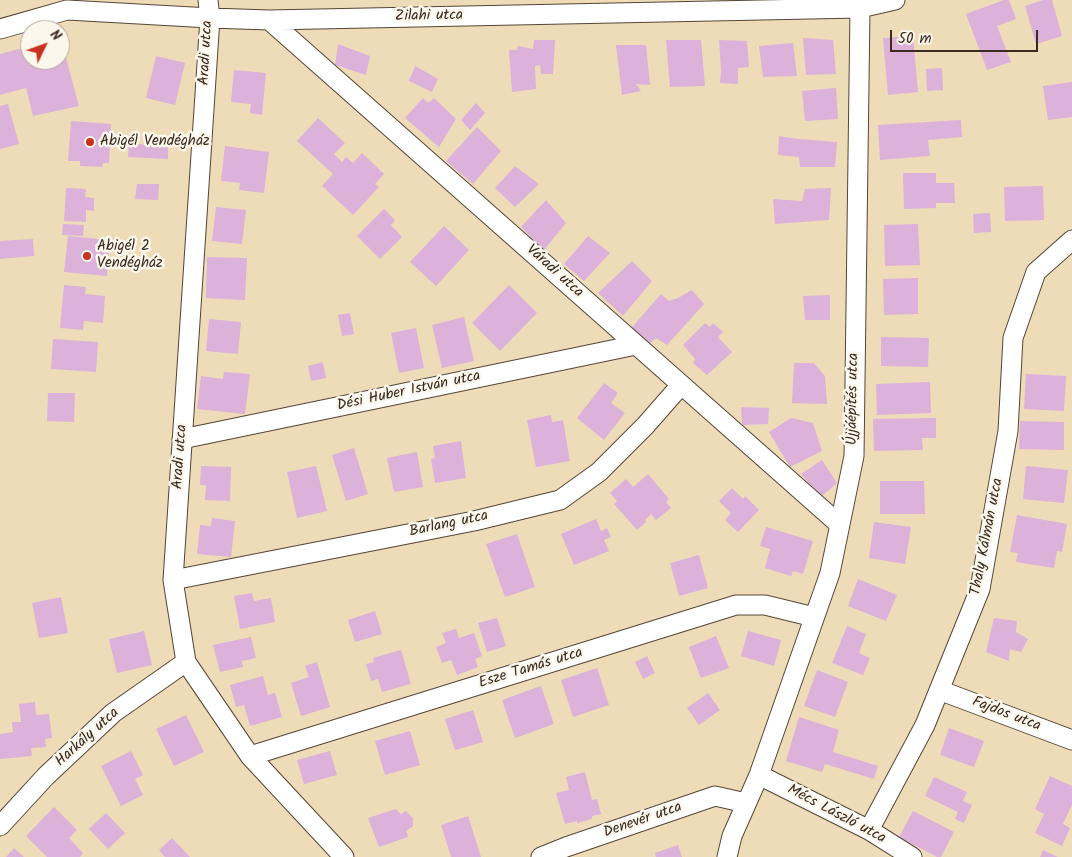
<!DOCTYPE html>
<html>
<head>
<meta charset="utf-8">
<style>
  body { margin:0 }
  #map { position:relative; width:1072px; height:857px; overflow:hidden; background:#eedcb9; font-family:Kalam,sans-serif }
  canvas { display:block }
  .north { position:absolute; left:20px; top:20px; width:50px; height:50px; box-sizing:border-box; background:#fbf7ec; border:1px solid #aea59a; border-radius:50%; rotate:48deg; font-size:14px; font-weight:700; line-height:20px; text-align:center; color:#3b2a1e }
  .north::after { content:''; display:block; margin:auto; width:18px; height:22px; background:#c8321e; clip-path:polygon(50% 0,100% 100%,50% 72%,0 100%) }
  .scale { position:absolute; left:890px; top:30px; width:148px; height:22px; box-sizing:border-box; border:2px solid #3b2a1e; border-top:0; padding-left:6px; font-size:15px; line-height:18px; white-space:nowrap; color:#3b2a1e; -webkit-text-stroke:4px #fbf7ec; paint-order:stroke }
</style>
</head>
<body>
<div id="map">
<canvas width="1072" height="857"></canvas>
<div class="north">N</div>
<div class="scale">50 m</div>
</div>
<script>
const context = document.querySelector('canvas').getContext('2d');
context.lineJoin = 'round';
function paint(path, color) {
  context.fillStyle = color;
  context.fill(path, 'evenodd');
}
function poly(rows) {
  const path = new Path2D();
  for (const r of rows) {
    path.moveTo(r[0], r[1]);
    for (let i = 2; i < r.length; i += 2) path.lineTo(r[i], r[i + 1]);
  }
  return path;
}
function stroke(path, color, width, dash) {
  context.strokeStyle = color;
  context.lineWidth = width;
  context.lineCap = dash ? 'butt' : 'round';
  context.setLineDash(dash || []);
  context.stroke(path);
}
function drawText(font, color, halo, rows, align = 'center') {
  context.font = font + ' Kalam,sans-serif';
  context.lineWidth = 5;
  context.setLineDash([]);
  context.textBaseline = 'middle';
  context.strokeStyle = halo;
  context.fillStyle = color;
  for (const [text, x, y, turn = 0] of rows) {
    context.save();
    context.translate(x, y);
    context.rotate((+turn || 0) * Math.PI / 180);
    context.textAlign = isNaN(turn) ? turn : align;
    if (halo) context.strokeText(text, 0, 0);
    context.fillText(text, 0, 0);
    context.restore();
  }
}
const building = poly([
  [1004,0,1009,0,1016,19,997,26,1011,62,987,70,966,14],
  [1043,0,1052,0,1062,36,1036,44,1025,6],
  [60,36,79,106,33,116,26,88,0,95,0,54,30,46,30,60,60,60],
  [913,36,918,92,888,95,883,38],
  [803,38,833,40,836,74,806,75],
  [534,40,555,40,553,74,541,74,540,65,535,66,536,89,512,92,509,50,517,50,518,46,533,49],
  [666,40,701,40,705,86,670,87],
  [719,40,747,41,749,67,738,68,738,84,720,83,721,70],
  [793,43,797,76,763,77,759,46],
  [338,44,370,56,366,75,335,65],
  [616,45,646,45,650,85,636,84,641,91,622,95],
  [156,56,185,63,175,105,146,98],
  [415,66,438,79,432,92,409,81],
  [942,68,943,90,927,91,926,69],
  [234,70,266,73,262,115,250,113,251,104,231,102],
  [1072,82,1072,117,1048,120,1043,86],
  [836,88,838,119,805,121,802,91],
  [423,98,428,103,434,98,456,119,439,147,405,118],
  [476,103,485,113,470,130,461,120],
  [8,104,19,144,0,149,0,106],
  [318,118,345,143,334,154,342,162,346,157,353,163,362,153,384,174,375,184,379,187,353,215,322,186,333,174,297,141],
  [961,120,962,137,928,140,930,156,880,160,878,125],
  [71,121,111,124,109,163,103,163,102,167,80,166,80,161,68,161],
  [477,127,501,151,473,184,446,161],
  [779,136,798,139,837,142,835,167,800,167,799,157,778,155],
  [129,143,168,147,168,159,128,157],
  [225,146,269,152,264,193,239,190,240,183,221,181],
  [515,166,539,184,515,207,495,188],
  [903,173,936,173,936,183,954,183,955,203,936,203,936,208,904,209],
  [137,184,159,184,158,200,135,199],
  [1043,186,1044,220,1005,221,1004,187],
  [66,188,86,189,85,197,94,198,94,211,86,210,86,222,64,221],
  [831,188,829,220,775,224,773,199,802,201,805,189],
  [546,200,566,223,544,250,521,227],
  [216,207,246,210,242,244,212,241],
  [384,209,395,220,391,225,402,237,380,259,357,236],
  [990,213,991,232,974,233,973,214],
  [63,224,84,225,83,236,62,235],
  [918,224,920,265,885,266,884,225],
  [444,226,469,250,436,286,410,262],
  [68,236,110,240,107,276,64,272],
  [588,236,610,253,584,281,564,264],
  [33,239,34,256,0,259,0,241],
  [207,257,247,258,245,300,206,298],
  [632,261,652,281,623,316,598,293],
  [918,278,918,314,884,315,883,279],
  [64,285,86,287,85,294,105,296,103,323,84,321,83,330,60,328],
  [509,285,537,313,500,351,472,323],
  [692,290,704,304,667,345,656,338,646,347,627,333,661,294,669,301,678,298],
  [830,295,830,320,805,320,803,296],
  [350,313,354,334,342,336,338,315],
  [464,317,474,361,442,368,432,325],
  [209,319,241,322,238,354,206,351],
  [705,323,710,327,713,323,723,332,718,337,732,352,707,375,693,363,695,359,683,345],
  [416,328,424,368,399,373,391,333],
  [881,337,929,338,928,367,881,366],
  [53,339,98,342,96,372,51,369],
  [323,362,326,378,311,381,308,366],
  [794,363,814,363,825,376,827,404,792,403],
  [224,372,250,374,245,414,197,409,201,376,223,379],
  [1026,374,1066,376,1064,411,1024,409],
  [930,382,931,413,877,415,876,384],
  [604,383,618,393,611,403,625,413,604,440,577,418],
  [48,393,75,393,74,422,47,421],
  [741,407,769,408,768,424,742,425],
  [551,415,552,422,563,420,570,461,536,467,527,420],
  [791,418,813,423,822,451,790,467,769,432],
  [936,418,936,438,922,438,923,450,874,451,873,419],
  [1020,421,1064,422,1064,450,1019,449],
  [461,441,466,478,435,483,431,459,435,458,433,446],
  [354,448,368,494,346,501,332,455],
  [417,452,423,487,394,492,387,458],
  [822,460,837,483,821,497,801,474],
  [201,466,231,467,230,501,205,500,206,485,200,485],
  [316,466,327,511,297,518,287,472],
  [1026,466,1068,470,1064,503,1023,499],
  [648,474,669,499,666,502,671,508,656,520,651,514,645,520,646,522,637,530,614,504,617,501,610,493,626,479,633,487],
  [880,481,924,481,925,514,880,514],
  [732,488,743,499,745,496,759,510,738,532,725,520,731,513,719,501],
  [1017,515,1067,524,1062,552,1057,551,1054,568,1016,562,1018,553,1010,552],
  [212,518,235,521,231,557,197,554,200,525,211,526],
  [596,519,601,531,607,528,611,537,604,540,609,551,574,565,561,534],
  [874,522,911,527,905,564,869,558],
  [766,527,813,541,803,574,793,571,791,576,765,568,770,549,760,546],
  [517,534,535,587,505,597,486,544],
  [699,555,708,588,679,596,670,563],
  [858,579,897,595,886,621,848,606],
  [252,593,254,601,271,598,275,622,240,629,234,596],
  [61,597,68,633,39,638,32,603],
  [375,611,382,634,355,642,348,620],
  [497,618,506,646,487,652,478,623],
  [994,618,1017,621,1016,632,1028,639,1021,652,1010,649,1009,661,986,652],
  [847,626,866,634,859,653,870,658,863,675,832,663],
  [456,629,459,638,474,633,482,656,475,659,478,667,457,675,451,660,442,663,436,647,446,643,442,633],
  [144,631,152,665,117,673,109,639],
  [748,631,781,640,774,666,741,656],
  [716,636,729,668,701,678,689,647],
  [251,637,256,658,242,661,243,667,220,672,213,645],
  [401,650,411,684,382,692,378,679,371,681,366,664,374,662,373,658],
  [647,656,655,673,643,679,635,662],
  [317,662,330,707,301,716,291,683,309,677,305,666],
  [597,668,609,705,573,717,561,680],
  [817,670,848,682,835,717,804,706],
  [263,676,268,695,275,693,282,717,250,726,244,705,236,707,230,685],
  [541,686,554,724,515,738,502,700],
  [708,693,720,710,699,725,687,708],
  [35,702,36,715,49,714,52,738,45,739,46,747,31,748,32,756,0,759,0,734,13,732,12,722,21,722,19,704],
  [473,710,483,742,455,750,445,719],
  [186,715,204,752,174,766,156,729],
  [799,717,839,730,833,752,878,766,874,779,825,764,822,772,786,761],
  [949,728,984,741,974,767,940,755],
  [410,731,420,765,385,775,375,741],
  [131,751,143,775,135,779,143,795,121,806,101,766],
  [330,751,337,775,304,784,297,760],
  [585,772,592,800,597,799,601,814,592,816,592,819,577,823,577,821,565,824,556,793,569,790,566,777],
  [1050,776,1072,786,1072,805,1063,824,1070,828,1062,846,1035,833,1044,814,1035,809],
  [934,777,967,792,963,801,972,805,964,823,955,819,958,812,925,796],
  [54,807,77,830,69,838,83,853,80,857,47,857,26,836],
  [396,809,401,814,406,811,413,818,413,826,406,831,408,837,379,847,368,818],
  [913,811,954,832,941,857,937,857,899,837],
  [106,813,125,833,108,849,89,829],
  [468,816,481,857,451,857,441,825],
  [172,838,190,857,165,857,159,850],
  [678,845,682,857,656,857,655,853],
  [14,848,24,857,6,857],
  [1043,850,1058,857,1040,857]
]);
const minor = poly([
  [208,0,210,18,173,580,186,662,250,756,344,857],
  [269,20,840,525],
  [0,29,67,10,210,18,269,20,860,8,895,0],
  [182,439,636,345],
  [173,580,474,521,560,500,599,472,645,426,681,385],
  [939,690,1072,740],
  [250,756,736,605,765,605,814,617],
  [759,775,869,830,912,857],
  [0,826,46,776,113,713,186,662],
  [869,830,925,725,980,589,1008,431,1013,338,1036,272,1072,240],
  [541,857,566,847,715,796,746,803],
  [727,857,732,836,759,775,830,573,854,456,860,8]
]);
const markers = [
  [90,142,5,"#c8321e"],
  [87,256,5,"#c8321e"]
];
const streetNames = [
  ["Zilahi utca",429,17,-1],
  ["Aradi utca",207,53,-87],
  ["Váradi utca",554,272,42],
  ["Dési Huber István utca",409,392,-12],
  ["Újjáépítés utca",854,399,-89],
  ["Aradi utca",181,457,-86],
  ["Barlang utca",449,525,-12],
  ["Thaly Kálmán utca",988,537,-79],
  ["Esze Tamás utca",531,669,-17],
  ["Fajdos utca",1006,715,21],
  ["Harkály utca",88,738,-42],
  ["Mécs László utca",836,815,28],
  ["Denevér utca",643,821,-19]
];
const poiNames = [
  ["Abigél Vendégház",100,142],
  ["Abigél 2",97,247],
  ["Vendégház",97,264]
];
paint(building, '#dcb1da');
stroke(minor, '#564535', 21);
stroke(minor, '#fff', 19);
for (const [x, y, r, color] of markers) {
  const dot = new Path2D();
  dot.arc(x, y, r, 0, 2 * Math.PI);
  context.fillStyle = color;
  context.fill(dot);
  stroke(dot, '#fbf7ec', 2);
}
drawText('15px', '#3b2a1e', '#fbf7ec', streetNames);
drawText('15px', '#3b2a1e', '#fbf7ec', poiNames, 'left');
</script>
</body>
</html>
